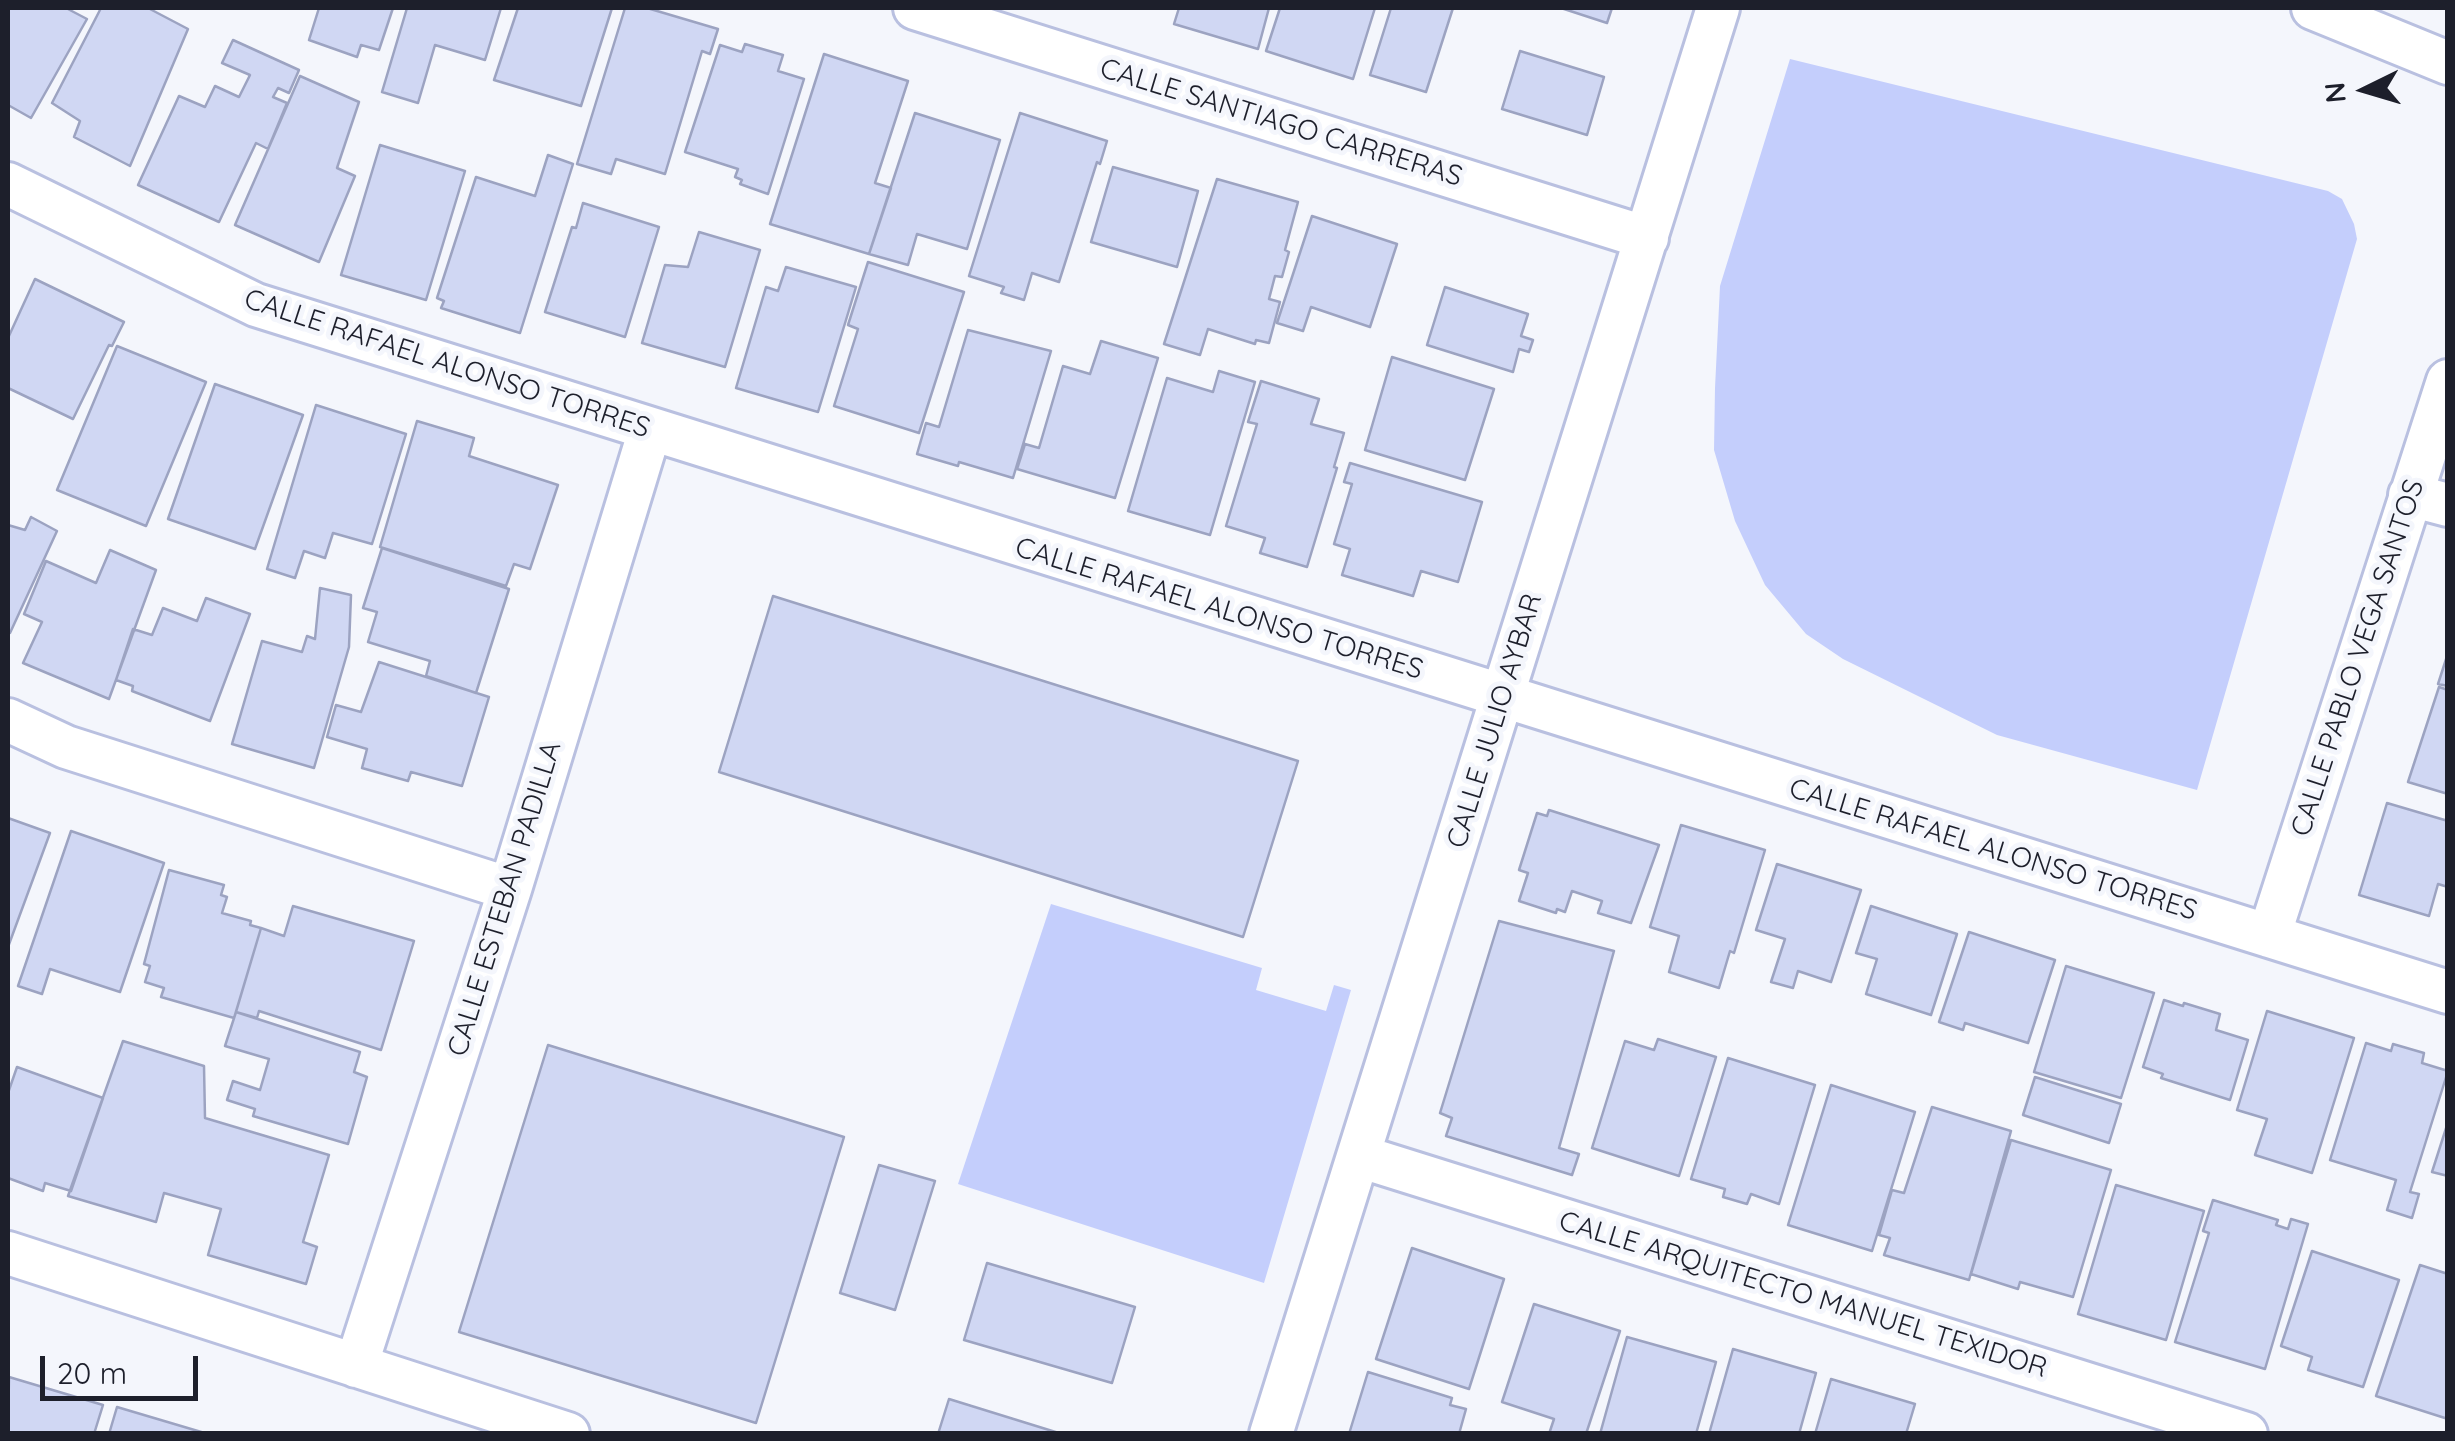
<!DOCTYPE html>
<html>
<head>
<meta charset="utf-8">
<style>
  body { margin:0 }
  #map { position:relative; width:2455px; height:1441px; overflow:hidden; background:#f4f6fc; font-family:Quicksand,sans-serif }
  canvas { display:block }
  .frame { position:absolute; inset:0; border:10px solid #1d1f2b; pointer-events:none }
  .north { position:absolute; left:2315px; top:40px; width:100px; height:100px; -webkit-text-stroke:8px #f4f6fc; paint-order:stroke; rotate:265deg; font-size:28px; font-weight:700; line-height:40px; text-align:center; color:#1d1f2b }
  .north::after { content:''; display:block; margin:auto; width:35px; height:45px; background:#1d1f2b; clip-path:polygon(50% 0,100% 100%,50% 72%,0 100%) }
  .scale { position:absolute; left:40px; top:1356px; width:158px; height:45px; box-sizing:border-box; border:5px solid #1d1f2b; border-top:0; padding-left:12px; font-size:30px; line-height:35px; white-space:nowrap; color:#1d1f2b; -webkit-text-stroke:8px #f4f6fc; paint-order:stroke }
</style>
</head>
<body>
<div id="map">
<canvas width="2455" height="1441"></canvas>
<div class="frame"></div>
<div class="north">N</div>
<div class="scale">20 m</div>
</div>
<script>
const context = document.querySelector('canvas').getContext('2d');
context.lineJoin = 'round';
function paint(path, color) {
  context.fillStyle = color;
  context.fill(path, 'evenodd');
}
function poly(rows) {
  const path = new Path2D();
  for (const r of rows) {
    path.moveTo(r[0], r[1]);
    for (let i = 2; i < r.length; i += 2) path.lineTo(r[i], r[i + 1]);
  }
  return path;
}
function stroke(path, color, width, dash) {
  context.strokeStyle = color;
  context.lineWidth = width;
  context.lineCap = dash ? 'butt' : 'round';
  context.setLineDash(dash || []);
  context.stroke(path);
}
function drawText(font, color, halo, rows, align = 'center') {
  context.font = font + ' Quicksand,sans-serif';
  context.lineWidth = 10;
  context.setLineDash([]);
  context.textBaseline = 'middle';
  context.strokeStyle = halo;
  context.fillStyle = color;
  for (const [text, x, y, turn = 0] of rows) {
    context.save();
    context.translate(x, y);
    context.rotate((+turn || 0) * Math.PI / 180);
    context.textAlign = isNaN(turn) ? turn : align;
    if (halo) context.strokeText(text, 0, 0);
    context.fillText(text, 0, 0);
    context.restore();
  }
}
const green = poly([
  [1790,59,2328,191,2342,199,2354,224,2357,239,2197,790,1997,735,1843,659,1806,634,1765,585,1735,521,1714,450,1715,388,1720,286],
  [1051,904,1262,968,1256,990,1326,1011,1334,985,1351,990,1264,1283,958,1184]
]);
const building = poly([
  [8,8,66,8,87,19,31,118,8,105,8,8],
  [101,8,148,8,188,29,130,166,74,137,80,121,52,103,101,8],
  [319,8,393,8,379,50,361,45,357,57,309,40,319,8],
  [407,8,501,8,485,60,435,45,418,103,382,92,407,8],
  [518,8,612,8,581,106,494,80,518,8],
  [625,8,647,8,718,29,710,54,702,51,665,174,616,159,611,174,577,164,625,8],
  [1179,8,1269,8,1258,49,1174,24,1179,8],
  [1280,8,1375,8,1353,79,1266,51,1280,8],
  [1391,8,1453,8,1426,92,1370,75,1391,8],
  [1561,8,1612,8,1607,23,1561,8],
  [233,40,299,70,289,93,278,88,273,97,287,103,268,149,256,143,219,222,138,185,179,96,205,107,215,86,239,97,250,75,222,63,233,40],
  [745,44,783,55,778,71,804,79,768,194,740,184,742,180,735,177,738,169,685,152,720,45,742,52,745,44],
  [1520,51,1604,77,1587,135,1502,109,1520,51],
  [824,54,908,81,875,183,891,188,869,254,770,224,824,54],
  [300,76,359,102,337,168,355,176,319,262,235,225,300,76],
  [915,113,1000,140,967,249,917,234,908,265,869,254,915,113],
  [1020,113,1107,141,1100,164,1097,162,1059,282,1032,273,1024,300,1001,293,1004,287,969,276,1020,113],
  [380,145,465,171,426,300,341,275,380,145],
  [548,155,573,164,520,333,441,308,444,301,437,298,476,177,535,196,548,155],
  [1113,167,1198,191,1177,267,1091,242,1113,167],
  [1217,179,1298,202,1285,250,1289,252,1282,277,1275,276,1269,299,1280,302,1269,343,1256,340,1255,344,1208,329,1200,355,1164,344,1217,179],
  [583,203,659,227,625,337,545,312,572,227,576,228,583,203],
  [1312,216,1397,244,1370,327,1311,307,1303,331,1277,323,1312,216],
  [699,232,760,250,725,367,642,343,665,265,688,267,699,232],
  [868,262,964,292,919,433,834,406,858,329,848,325,868,262],
  [786,267,856,287,818,412,736,388,766,287,778,291,786,267],
  [35,279,124,322,112,346,109,345,73,419,8,388,8,338,35,279],
  [1445,287,1528,314,1521,336,1533,340,1529,352,1519,349,1513,372,1427,345,1445,287],
  [968,330,1051,351,1013,478,959,462,958,466,917,454,926,423,939,427,968,330],
  [1101,341,1158,358,1115,498,1017,469,1025,444,1039,448,1063,366,1090,374,1101,341],
  [117,346,206,382,146,526,57,490,117,346],
  [1392,357,1494,389,1465,480,1365,450,1392,357],
  [1219,371,1255,382,1210,535,1128,511,1167,378,1213,392,1219,371],
  [1261,381,1319,399,1311,424,1344,433,1334,467,1337,468,1307,567,1260,553,1265,538,1226,526,1257,424,1248,422,1261,381],
  [215,384,303,415,255,549,168,519,215,384],
  [316,405,406,434,372,544,333,533,325,558,304,551,295,578,267,569,316,405],
  [417,421,474,438,469,456,558,485,530,569,514,564,506,586,380,547,417,421],
  [1350,463,1482,502,1458,582,1421,571,1413,596,1342,575,1350,549,1334,544,1352,484,1344,482,1350,463],
  [31,517,57,531,10,633,8,631,8,525,25,530,31,517],
  [382,548,509,589,476,693,426,676,430,661,368,642,377,612,363,608,382,548],
  [110,550,156,570,109,699,23,663,42,622,24,614,46,561,96,583,110,550],
  [320,588,351,595,349,647,314,768,232,744,262,641,302,652,307,636,315,639,320,588],
  [773,596,1298,761,1243,937,719,772,773,596],
  [206,598,250,614,210,721,132,691,133,686,116,680,133,629,152,635,163,608,197,621,206,598],
  [2448,653,2448,686,2438,684,2448,653],
  [379,662,489,697,462,786,411,772,408,781,362,768,367,749,327,737,336,705,361,712,379,662],
  [2439,687,2448,690,2448,794,2408,782,2439,687],
  [2387,803,2448,821,2448,887,2438,884,2429,916,2359,895,2387,803],
  [1549,810,1659,845,1631,923,1598,913,1602,901,1572,891,1565,912,1557,909,1556,913,1519,901,1528,873,1519,870,1537,813,1547,816,1549,810],
  [8,818,50,833,8,947,8,818],
  [1681,825,1765,850,1734,953,1730,951,1719,988,1669,972,1679,936,1650,927,1681,825],
  [71,831,164,863,120,992,50,969,42,994,18,986,71,831],
  [1777,864,1861,890,1831,982,1798,971,1793,988,1771,982,1785,939,1756,930,1777,864],
  [169,870,224,885,221,895,227,897,222,913,251,921,250,925,261,928,234,1018,161,997,164,988,145,982,150,966,144,964,169,870],
  [293,906,414,941,381,1050,259,1011,257,1018,236,1012,261,928,284,936,293,906],
  [1871,906,1957,934,1931,1015,1866,994,1877,959,1856,953,1871,906],
  [1499,921,1614,951,1559,1148,1579,1154,1572,1175,1446,1136,1452,1118,1440,1113,1499,921],
  [1969,932,2055,960,2028,1043,1965,1023,1963,1030,1939,1022,1969,932],
  [2066,966,2154,993,2121,1098,2034,1072,2066,966],
  [2164,1000,2183,1006,2184,1003,2220,1014,2216,1030,2248,1040,2230,1100,2161,1078,2163,1074,2143,1067,2164,1000],
  [2267,1011,2354,1038,2312,1173,2255,1155,2267,1119,2237,1110,2267,1011],
  [236,1012,360,1052,354,1072,367,1077,348,1144,253,1116,255,1109,227,1100,233,1081,260,1090,269,1059,225,1046,236,1012],
  [1658,1039,1716,1057,1679,1176,1592,1148,1625,1041,1654,1050,1658,1039],
  [123,1041,204,1066,205,1118,329,1155,303,1242,317,1247,306,1284,208,1255,221,1209,164,1193,156,1222,68,1196,123,1041],
  [2366,1043,2391,1051,2393,1044,2424,1053,2422,1063,2448,1071,2410,1192,2419,1194,2412,1218,2387,1210,2396,1180,2330,1160,2366,1043],
  [548,1045,844,1137,756,1423,459,1332,548,1045],
  [1728,1058,1815,1085,1779,1204,1751,1194,1747,1204,1723,1197,1725,1189,1691,1179,1728,1058],
  [17,1067,103,1098,71,1191,45,1183,43,1191,8,1178,8,1093,17,1067],
  [2035,1077,2121,1104,2109,1143,2023,1115,2035,1077],
  [1831,1085,1915,1112,1872,1251,1788,1225,1831,1085],
  [1932,1107,2011,1131,1969,1280,1884,1255,1890,1238,1879,1235,1892,1190,1904,1193,1932,1107],
  [2448,1122,2448,1176,2432,1172,2448,1122],
  [2011,1140,2111,1170,2073,1297,2020,1282,2018,1289,1971,1274,2011,1140],
  [879,1165,935,1181,895,1310,840,1293,879,1165],
  [2116,1185,2204,1211,2166,1340,2078,1314,2116,1185],
  [2213,1200,2278,1220,2276,1225,2288,1229,2291,1219,2308,1224,2265,1369,2175,1342,2209,1233,2203,1231,2213,1200],
  [1412,1248,1504,1279,1469,1389,1376,1359,1412,1248],
  [2312,1251,2399,1280,2363,1387,2308,1370,2312,1357,2281,1346,2312,1251],
  [987,1263,1135,1307,1112,1383,964,1340,987,1263],
  [2420,1265,2448,1274,2448,1419,2376,1396,2420,1265],
  [1534,1304,1620,1331,1586,1434,1549,1434,1554,1419,1502,1402,1534,1304],
  [1627,1337,1716,1362,1696,1434,1600,1434,1627,1337],
  [1733,1349,1816,1373,1799,1434,1709,1434,1733,1349],
  [1368,1372,1452,1398,1450,1405,1466,1409,1459,1434,1349,1434,1368,1372],
  [9,1377,103,1405,94,1434,8,1434,9,1377],
  [1831,1379,1915,1404,1906,1434,1815,1434,1831,1379],
  [949,1399,1062,1434,938,1434,949,1399],
  [117,1407,208,1434,109,1434,117,1407]
]);
const minor = poly([
  [915,8,1647,238],
  [2313,8,2448,63],
  [8,184,256,305,2448,992],
  [2410,495,2448,505],
  [8,720,66,747,510,889],
  [2269,936,2448,381],
  [1359,1156,2246,1434],
  [8,1253,568,1434],
  [356,1366,510,889,650,430],
  [1271,1434,1718,8]
]);
const streetNames = [
  ["CALLE SANTIAGO CARRERAS",1281,123,17],
  ["CALLE RAFAEL ALONSO TORRES",447,364,18],
  ["CALLE RAFAEL ALONSO TORRES",1219,609,17],
  ["CALLE PABLO VEGA SANTOS",2358,658,-72],
  ["CALLE JULIO AYBAR",1495,721,-73],
  ["CALLE RAFAEL ALONSO TORRES",1993,850,17],
  ["CALLE ESTEBAN PADILLA",505,899,-73],
  ["CALLE ARQUITECTO MANUEL TEXIDOR",1803,1295,17]
];
paint(green, '#c4cefc');
paint(building, '#d0d7f3');
stroke(building, '#9ca3c1', 2.5);
stroke(minor, '#b9c0e0', 48);
stroke(minor, '#fff', 42);
drawText('28px', '#1d1f2b', '#f4f6fc', streetNames);
</script>
</body>
</html>
